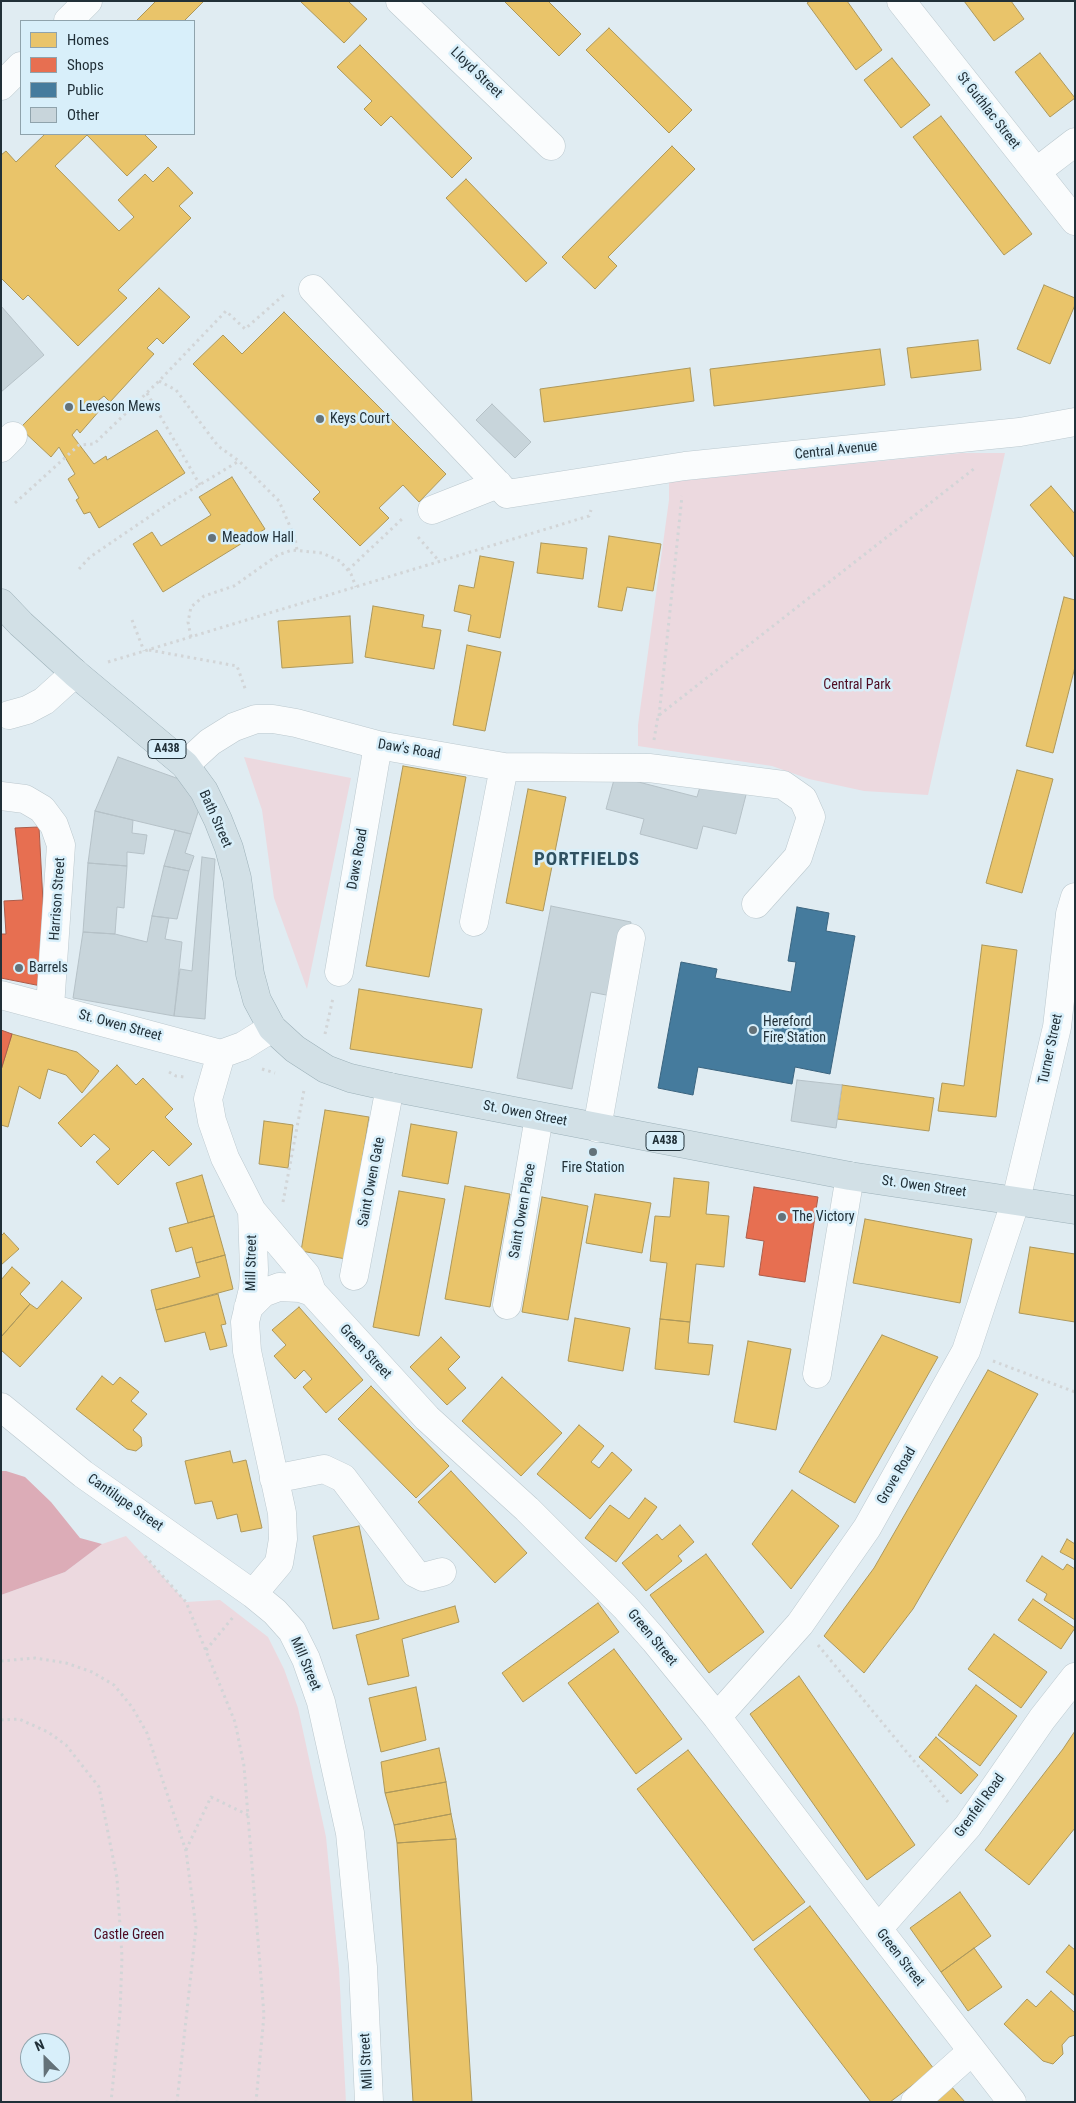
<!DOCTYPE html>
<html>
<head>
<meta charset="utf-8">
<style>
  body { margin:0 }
  #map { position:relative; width:1076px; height:2103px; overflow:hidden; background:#e0ecf2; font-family:"Roboto Condensed",sans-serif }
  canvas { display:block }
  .frame { position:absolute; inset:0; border:2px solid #213038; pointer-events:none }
  .legend { position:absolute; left:20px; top:20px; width:175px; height:115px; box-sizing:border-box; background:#d8effa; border:1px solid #8fa3ac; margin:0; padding:6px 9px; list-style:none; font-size:15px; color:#213038 }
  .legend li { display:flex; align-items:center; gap:10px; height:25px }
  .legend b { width:25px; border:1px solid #8fa3ac }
  .north { position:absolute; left:20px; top:2033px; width:50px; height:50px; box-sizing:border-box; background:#d8effa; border:1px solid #8fa3ac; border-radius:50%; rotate:337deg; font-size:14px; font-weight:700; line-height:20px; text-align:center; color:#213038 }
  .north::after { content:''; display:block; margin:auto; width:18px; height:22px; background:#647279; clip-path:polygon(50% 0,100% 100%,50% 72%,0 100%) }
</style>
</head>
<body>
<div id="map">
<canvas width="1076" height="2103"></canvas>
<div class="frame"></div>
<ul class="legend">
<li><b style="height:14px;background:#e9c46a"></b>Homes</li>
<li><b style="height:14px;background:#e76f51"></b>Shops</li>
<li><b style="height:14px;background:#457b9d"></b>Public</li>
<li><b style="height:14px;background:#c8d5db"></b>Other</li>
</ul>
<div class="north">N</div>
</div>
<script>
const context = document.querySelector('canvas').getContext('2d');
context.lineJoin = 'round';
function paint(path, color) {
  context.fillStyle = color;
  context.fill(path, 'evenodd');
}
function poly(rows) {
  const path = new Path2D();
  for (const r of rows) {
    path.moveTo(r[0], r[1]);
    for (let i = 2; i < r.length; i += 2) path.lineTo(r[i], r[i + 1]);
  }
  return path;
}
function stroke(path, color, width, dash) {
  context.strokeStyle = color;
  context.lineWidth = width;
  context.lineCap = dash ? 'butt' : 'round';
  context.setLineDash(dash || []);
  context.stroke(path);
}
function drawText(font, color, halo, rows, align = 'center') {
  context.font = font + ' "Roboto Condensed",sans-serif';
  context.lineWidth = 5;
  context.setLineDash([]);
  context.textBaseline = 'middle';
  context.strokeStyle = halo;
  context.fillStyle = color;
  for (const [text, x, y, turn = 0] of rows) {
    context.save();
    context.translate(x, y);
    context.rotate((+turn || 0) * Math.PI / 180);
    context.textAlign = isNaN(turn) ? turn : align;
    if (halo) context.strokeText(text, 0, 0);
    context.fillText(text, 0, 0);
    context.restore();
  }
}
const green = poly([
  [962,453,1005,453,928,795,864,791,809,779,772,766,638,746,638,725,669,500,669,482],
  [244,757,351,778,307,989,274,898,262,810],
  [126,1536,186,1602,220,1600,268,1637,284,1669,298,1708,326,1837,339,1969,346,2102,1,2102,1,1595,65,1572,102,1544],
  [30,2043,60,2043,60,2073,30,2073]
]);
const water = poly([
  [1,1471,6,1471,25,1477,51,1502,80,1538,102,1544,65,1572,1,1595]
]);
const homes = poly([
  [156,1,204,1,184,21,136,21,156,1],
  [300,1,348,1,367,19,344,43,300,1],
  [504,1,548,1,581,34,559,56,504,1],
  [810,1,847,1,882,50,856,70,807,3,810,1],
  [964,1,1011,1,1024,19,994,41,964,1],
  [609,28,692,110,669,133,586,50,609,28],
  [360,45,472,158,452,178,391,116,381,126,364,109,372,101,337,67,360,45],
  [1040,53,1075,98,1050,117,1015,72,1040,53],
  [892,58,930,105,901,128,864,80,892,58],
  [941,116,1032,234,1004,255,913,137,941,116],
  [45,134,144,134,157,147,127,176,87,135,55,166,119,231,134,217,118,200,145,174,153,182,168,167,193,193,179,206,191,218,118,290,127,298,78,346,28,295,23,300,1,278,1,155,6,151,16,162,45,134],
  [672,146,695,169,608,257,617,266,595,289,562,257,672,146],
  [466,179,547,263,526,282,446,198,466,179],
  [1044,285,1075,298,1075,305,1050,364,1017,349,1044,285],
  [159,288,190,317,163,344,157,338,147,348,154,354,110,402,104,396,94,404,100,410,80,433,77,429,72,435,94,464,106,456,107,460,157,430,185,473,99,528,90,512,84,514,76,500,79,498,68,479,75,474,59,447,51,457,20,428,159,288],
  [284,312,446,474,419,502,403,485,379,508,389,518,360,546,313,499,320,492,193,364,223,335,242,354,284,312],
  [978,340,981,370,911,378,907,348,978,340],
  [880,349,885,385,714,406,710,369,880,349],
  [690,368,694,401,544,422,540,389,690,368],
  [232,477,265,529,163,592,133,544,152,532,161,546,211,515,199,497,232,477],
  [1051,486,1075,514,1075,558,1030,505,1051,486],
  [609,536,661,544,653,591,627,587,622,611,598,607,609,536],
  [541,543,587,548,583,579,537,573,541,543],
  [480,556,514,562,500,638,468,631,471,615,454,611,459,585,474,588,480,556],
  [1064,597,1075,600,1075,667,1053,753,1026,746,1064,597],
  [373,606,424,615,422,627,441,630,434,669,365,657,373,606],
  [350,616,353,663,282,668,278,621,350,616],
  [467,645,501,652,485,731,453,725,467,645],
  [403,766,466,777,429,977,366,966,403,766],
  [1017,770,1053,779,1022,893,986,883,1017,770],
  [528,789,566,797,543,911,506,903,528,789],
  [982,945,1017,950,996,1117,938,1111,942,1083,964,1086,982,945],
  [359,989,482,1009,472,1068,350,1049,359,989],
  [12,1034,77,1052,99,1071,82,1093,66,1075,48,1069,40,1099,19,1086,8,1127,1,1125,1,1070,12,1034],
  [117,1065,136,1085,143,1078,173,1109,165,1117,192,1144,169,1166,153,1150,118,1185,96,1162,110,1149,94,1134,81,1147,58,1123,117,1065],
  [842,1085,934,1098,929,1131,837,1119,842,1085],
  [325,1110,369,1117,346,1259,301,1251,325,1110],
  [264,1121,293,1125,288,1168,259,1164,264,1121],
  [411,1124,457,1132,448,1184,402,1176,411,1124],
  [202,1175,214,1216,188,1223,176,1183,202,1175],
  [674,1178,709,1182,706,1214,729,1216,724,1267,696,1264,690,1322,660,1319,667,1263,650,1261,655,1216,670,1217,674,1178],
  [465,1186,510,1194,490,1307,445,1299,465,1186],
  [399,1191,445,1199,419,1336,373,1327,399,1191],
  [595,1194,651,1203,642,1253,586,1243,595,1194],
  [542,1197,588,1206,568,1320,522,1312,542,1197],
  [214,1216,225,1255,196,1263,192,1247,176,1252,169,1228,214,1216],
  [865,1219,972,1239,960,1303,853,1283,865,1219],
  [4,1233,19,1249,1,1265,1,1236,4,1233],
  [1030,1247,1075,1254,1075,1322,1019,1313,1030,1247],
  [225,1255,233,1289,156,1310,151,1290,200,1277,196,1263,225,1255],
  [12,1267,30,1283,20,1294,30,1304,1,1337,1,1280,12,1267],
  [62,1281,82,1298,20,1367,1,1350,1,1337,30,1304,37,1309,62,1281],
  [218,1294,226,1324,221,1325,227,1346,210,1350,205,1332,165,1342,156,1310,218,1294],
  [299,1307,363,1380,326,1413,303,1387,312,1379,304,1370,295,1379,274,1356,286,1345,272,1330,299,1307],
  [575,1318,630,1328,623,1371,568,1361,575,1318],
  [660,1319,690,1322,688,1343,713,1345,709,1375,655,1369,660,1319],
  [882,1335,938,1357,855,1503,799,1472,882,1335],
  [441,1337,460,1357,448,1369,466,1388,447,1405,410,1367,441,1337],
  [748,1341,791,1349,776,1430,734,1422,748,1341],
  [988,1370,1038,1394,913,1609,864,1673,824,1636,874,1568,988,1370],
  [102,1376,113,1385,120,1377,139,1392,131,1401,147,1414,133,1430,141,1437,142,1446,136,1451,127,1449,76,1409,102,1376],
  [502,1377,562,1433,521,1476,462,1421,502,1377],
  [371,1386,449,1466,416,1498,338,1419,371,1386],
  [579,1425,604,1446,591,1462,599,1468,612,1452,632,1470,590,1519,537,1474,579,1425],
  [230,1451,233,1463,246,1460,262,1528,241,1532,237,1514,217,1519,212,1501,195,1504,185,1461,230,1451],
  [451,1471,527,1553,495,1583,418,1502,451,1471],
  [792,1490,839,1526,791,1589,752,1544,792,1490],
  [645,1498,657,1507,616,1562,585,1538,610,1505,629,1519,645,1498],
  [680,1525,694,1542,678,1556,682,1561,646,1591,622,1563,657,1534,662,1540,680,1525],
  [359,1526,379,1619,333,1629,313,1536,359,1526],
  [1067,1539,1075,1544,1075,1560,1060,1552,1067,1539],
  [706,1554,764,1632,709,1673,650,1595,706,1554],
  [1042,1556,1063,1570,1067,1564,1075,1569,1075,1620,1044,1600,1047,1594,1026,1581,1042,1556],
  [1033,1599,1075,1628,1061,1649,1018,1620,1033,1599],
  [598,1603,619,1632,523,1702,502,1673,598,1603],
  [455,1606,459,1622,402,1639,409,1676,368,1685,356,1635,455,1606],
  [994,1634,1047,1672,1021,1708,968,1669,994,1634],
  [614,1649,682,1739,636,1774,568,1683,614,1649],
  [799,1676,915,1845,867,1880,750,1714,799,1676],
  [976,1685,1017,1716,980,1766,938,1735,976,1685],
  [416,1687,426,1740,381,1752,369,1698,416,1687],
  [1075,1731,1075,1828,1029,1885,985,1850,1063,1749,1075,1731],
  [936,1737,978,1775,961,1794,919,1757,936,1737],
  [439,1748,446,1782,385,1793,381,1762,439,1748],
  [688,1750,805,1902,753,1941,637,1789,688,1750],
  [446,1782,451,1814,394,1825,385,1793,446,1782],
  [451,1814,456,1839,397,1843,394,1825,451,1814],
  [456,1839,472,2102,413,2102,397,1843,456,1839],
  [960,1892,991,1936,941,1972,910,1928,960,1892],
  [810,1906,934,2069,890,2102,871,2102,754,1949,810,1906],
  [1069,1945,1075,1950,1075,1996,1046,1972,1069,1945],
  [974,1948,1002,1987,968,2011,941,1972,974,1948],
  [1051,1991,1075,2013,1075,2035,1069,2037,1062,2045,1063,2054,1053,2064,1043,2061,1004,2024,1027,1999,1036,2007,1051,1991],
  [950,2085,965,2102,931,2102,950,2085]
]);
const shops = poly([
  [39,827,46,957,41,986,1,978,1,934,6,934,4,901,23,900,15,828,39,827],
  [1,1030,12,1034,1,1070,1,1030],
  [754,1187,818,1197,805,1282,759,1275,764,1241,746,1238,754,1187]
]);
const public = poly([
  [797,907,829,913,826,931,855,936,830,1074,795,1067,792,1084,698,1067,693,1095,658,1088,681,962,717,969,715,978,791,992,796,962,788,961,797,907]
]);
const building = poly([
  [1,306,44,355,1,392,1,306],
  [492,404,531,442,515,458,476,420,492,404],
  [118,757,179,779,200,806,191,834,95,811,118,757],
  [615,776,697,797,702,780,747,791,736,834,703,826,697,849,640,834,644,819,606,809,615,776],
  [95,811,133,820,132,833,147,835,144,854,127,852,127,866,88,863,95,811],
  [175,830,191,834,185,853,194,856,189,871,164,866,175,830],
  [202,857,215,859,205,1019,174,1016,180,969,192,971,202,857],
  [88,863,127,866,124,908,117,907,115,934,83,932,88,863],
  [164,866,189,871,177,919,152,916,164,866],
  [551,906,631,922,616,997,591,992,572,1089,517,1078,551,906],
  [152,916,169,918,165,939,182,942,174,1016,73,998,83,932,115,934,147,942,152,916],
  [797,1080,842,1085,836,1128,791,1121,797,1080]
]);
const path = poly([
  [159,381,176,390,218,446,239,461,279,501,295,538,297,550],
  [147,393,200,485],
  [15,503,79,445,94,444,159,381,226,311,245,329,286,293],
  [418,537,439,561],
  [79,569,90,557,168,504,239,461],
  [348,570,402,519,404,521],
  [132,620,144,651],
  [191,637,188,622,191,607,204,596,234,586,278,555,292,550,322,553,340,561,351,574,356,587],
  [149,650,237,666,246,691],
  [108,662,589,516,591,510],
  [659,716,682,496],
  [654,740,658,716,975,468],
  [325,1034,333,998],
  [262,1069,275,1073],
  [169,1072,176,1076,184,1077],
  [283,1202,304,1090],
  [993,1361,1075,1392],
  [145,1556,186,1602,235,1722,244,1766,264,2015,256,2102],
  [818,1645,948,1802],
  [206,1650,234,1616],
  [1,1661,35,1658,66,1663,92,1672,114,1685,132,1707,147,1733,186,1851,196,1928,177,2102],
  [1,1720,19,1719,48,1732,66,1745,99,1787,117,1878,122,1957,120,2013,111,2102],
  [186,1850,211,1797,248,1815]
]);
const minor = poly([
  [400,1,551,146],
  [901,1,1075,221],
  [68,21,88,1],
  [1,86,21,66],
  [1036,172,1075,142],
  [313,289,507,494,685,466,1020,432,1075,422],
  [1,448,13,436],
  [432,510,498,484],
  [9,715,27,710,44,701,75,673],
  [185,765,210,742,234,727,256,719,273,719,296,723,378,745,504,767,649,768,783,785,803,799,811,817,798,857,756,904],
  [1,796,25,799,42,809,54,825,61,845,50,1007],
  [474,922,504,767],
  [339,972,378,745],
  [1,995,221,1054,243,1046,272,1028],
  [221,1054,208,1099,212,1121,225,1158,252,1211,254,1270,253,1289,245,1322,247,1351,282,1513,283,1539,279,1563,253,1594],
  [597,1128,631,938],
  [252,1211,306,1275,312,1292,427,1418,527,1509,625,1607,655,1641,717,1717,878,1929,1012,2102],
  [354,1276,390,1087],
  [507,1305,539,1117],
  [248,1308,263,1293,279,1287,300,1288,312,1292],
  [817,1374,850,1176],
  [1,1407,83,1474,253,1594,275,1612,292,1631,306,1659,321,1702,350,1833,363,1967,369,2102],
  [274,1479,324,1469,343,1478,415,1573,423,1577,442,1572],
  [717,1717,800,1624,867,1528,966,1351,1016,1200,1057,1027,1070,914,1075,897],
  [878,1929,968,1826,1042,1719,1075,1677],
  [915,2102,972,2051]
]);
const highway = poly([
  [1,603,21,624,75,673,185,765,204,791,218,820,229,848,237,878,250,974,257,1000,272,1028,295,1049,326,1069,350,1078,390,1087,850,1176,1075,1210]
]);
const markers = [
  [69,407,5,"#647279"],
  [320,419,5,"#647279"],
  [212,538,5,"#647279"],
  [19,968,5,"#647279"],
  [753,1030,5,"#647279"],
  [593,1152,5,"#647279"],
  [782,1217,5,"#647279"]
];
const shields = [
  [167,749,38],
  [665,1141,38]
];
const shieldNames = [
  ["A438",167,749],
  ["A438",665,1141]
];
const streetNames = [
  ["Lloyd Street",476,73,44],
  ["St Guthlac Street",988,111,52],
  ["Central Avenue",836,451,-6],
  ["Daw's Road",409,750,10],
  ["Bath Street",215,819,66],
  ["Daws Road",358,859,-80],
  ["Harrison Street",58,899,-86],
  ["St. Owen Street",120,1026,15],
  ["Turner Street",1051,1049,-78],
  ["St. Owen Street",525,1114,11],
  ["Saint Owen Gate",372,1182,-79],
  ["St. Owen Street",924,1187,8],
  ["Saint Owen Place",523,1211,-80],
  ["Mill Street",252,1263,-89],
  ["Green Street",365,1352,47],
  ["Grove Road",897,1476,-60],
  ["Cantilupe Street",125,1503,35],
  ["Green Street",652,1638,50],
  ["Mill Street",305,1664,67],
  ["Grenfell Road",980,1806,-54],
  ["Green Street",900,1958,52],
  ["Mill Street",367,2061,-93]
];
const poiNames = [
  ["Leveson Mews",79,407],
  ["Keys Court",330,419],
  ["Meadow Hall",222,538],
  ["Barrels",29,968],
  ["Hereford",763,1022],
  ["Fire Station",763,1038],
  ["Fire Station",593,1168,"center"],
  ["The Victory",792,1217]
];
const parkNames = [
  ["Central Park",857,685],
  ["Castle Green",129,1935]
];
const districtNames = [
  ["PORTFIELDS",587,860]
];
paint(green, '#ecd9df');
paint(water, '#dcacb7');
paint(homes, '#e9c46a');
stroke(homes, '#ad985b', 1);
paint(shops, '#e76f51');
stroke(shops, '#ac5c4a', 1);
paint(public, '#457b9d');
stroke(public, '#3a647f', 1);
paint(building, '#c8d5db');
stroke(building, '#b5c1c7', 1);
stroke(minor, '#bbc8ce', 29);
stroke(highway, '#9db1b9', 29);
stroke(path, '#d2d5d7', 3, [2.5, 4]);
stroke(minor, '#fafcfd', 28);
stroke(highway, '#d2e0e6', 28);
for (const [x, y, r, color] of markers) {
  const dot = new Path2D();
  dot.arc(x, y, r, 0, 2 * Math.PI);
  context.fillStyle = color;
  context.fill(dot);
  stroke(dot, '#d8effa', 2);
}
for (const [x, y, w] of shields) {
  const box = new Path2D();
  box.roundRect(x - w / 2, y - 9.5, w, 19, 4);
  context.fillStyle = '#d8effa';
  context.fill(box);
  stroke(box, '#213038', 1);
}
drawText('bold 12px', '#213038', null, shieldNames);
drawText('14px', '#213038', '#d8effa', streetNames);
drawText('14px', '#213038', '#d8effa', poiNames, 'left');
drawText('14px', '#4f0c22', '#d8effa', parkNames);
context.letterSpacing = '1px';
drawText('bold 19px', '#2f5161', '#d8effa', districtNames);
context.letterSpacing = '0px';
</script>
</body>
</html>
